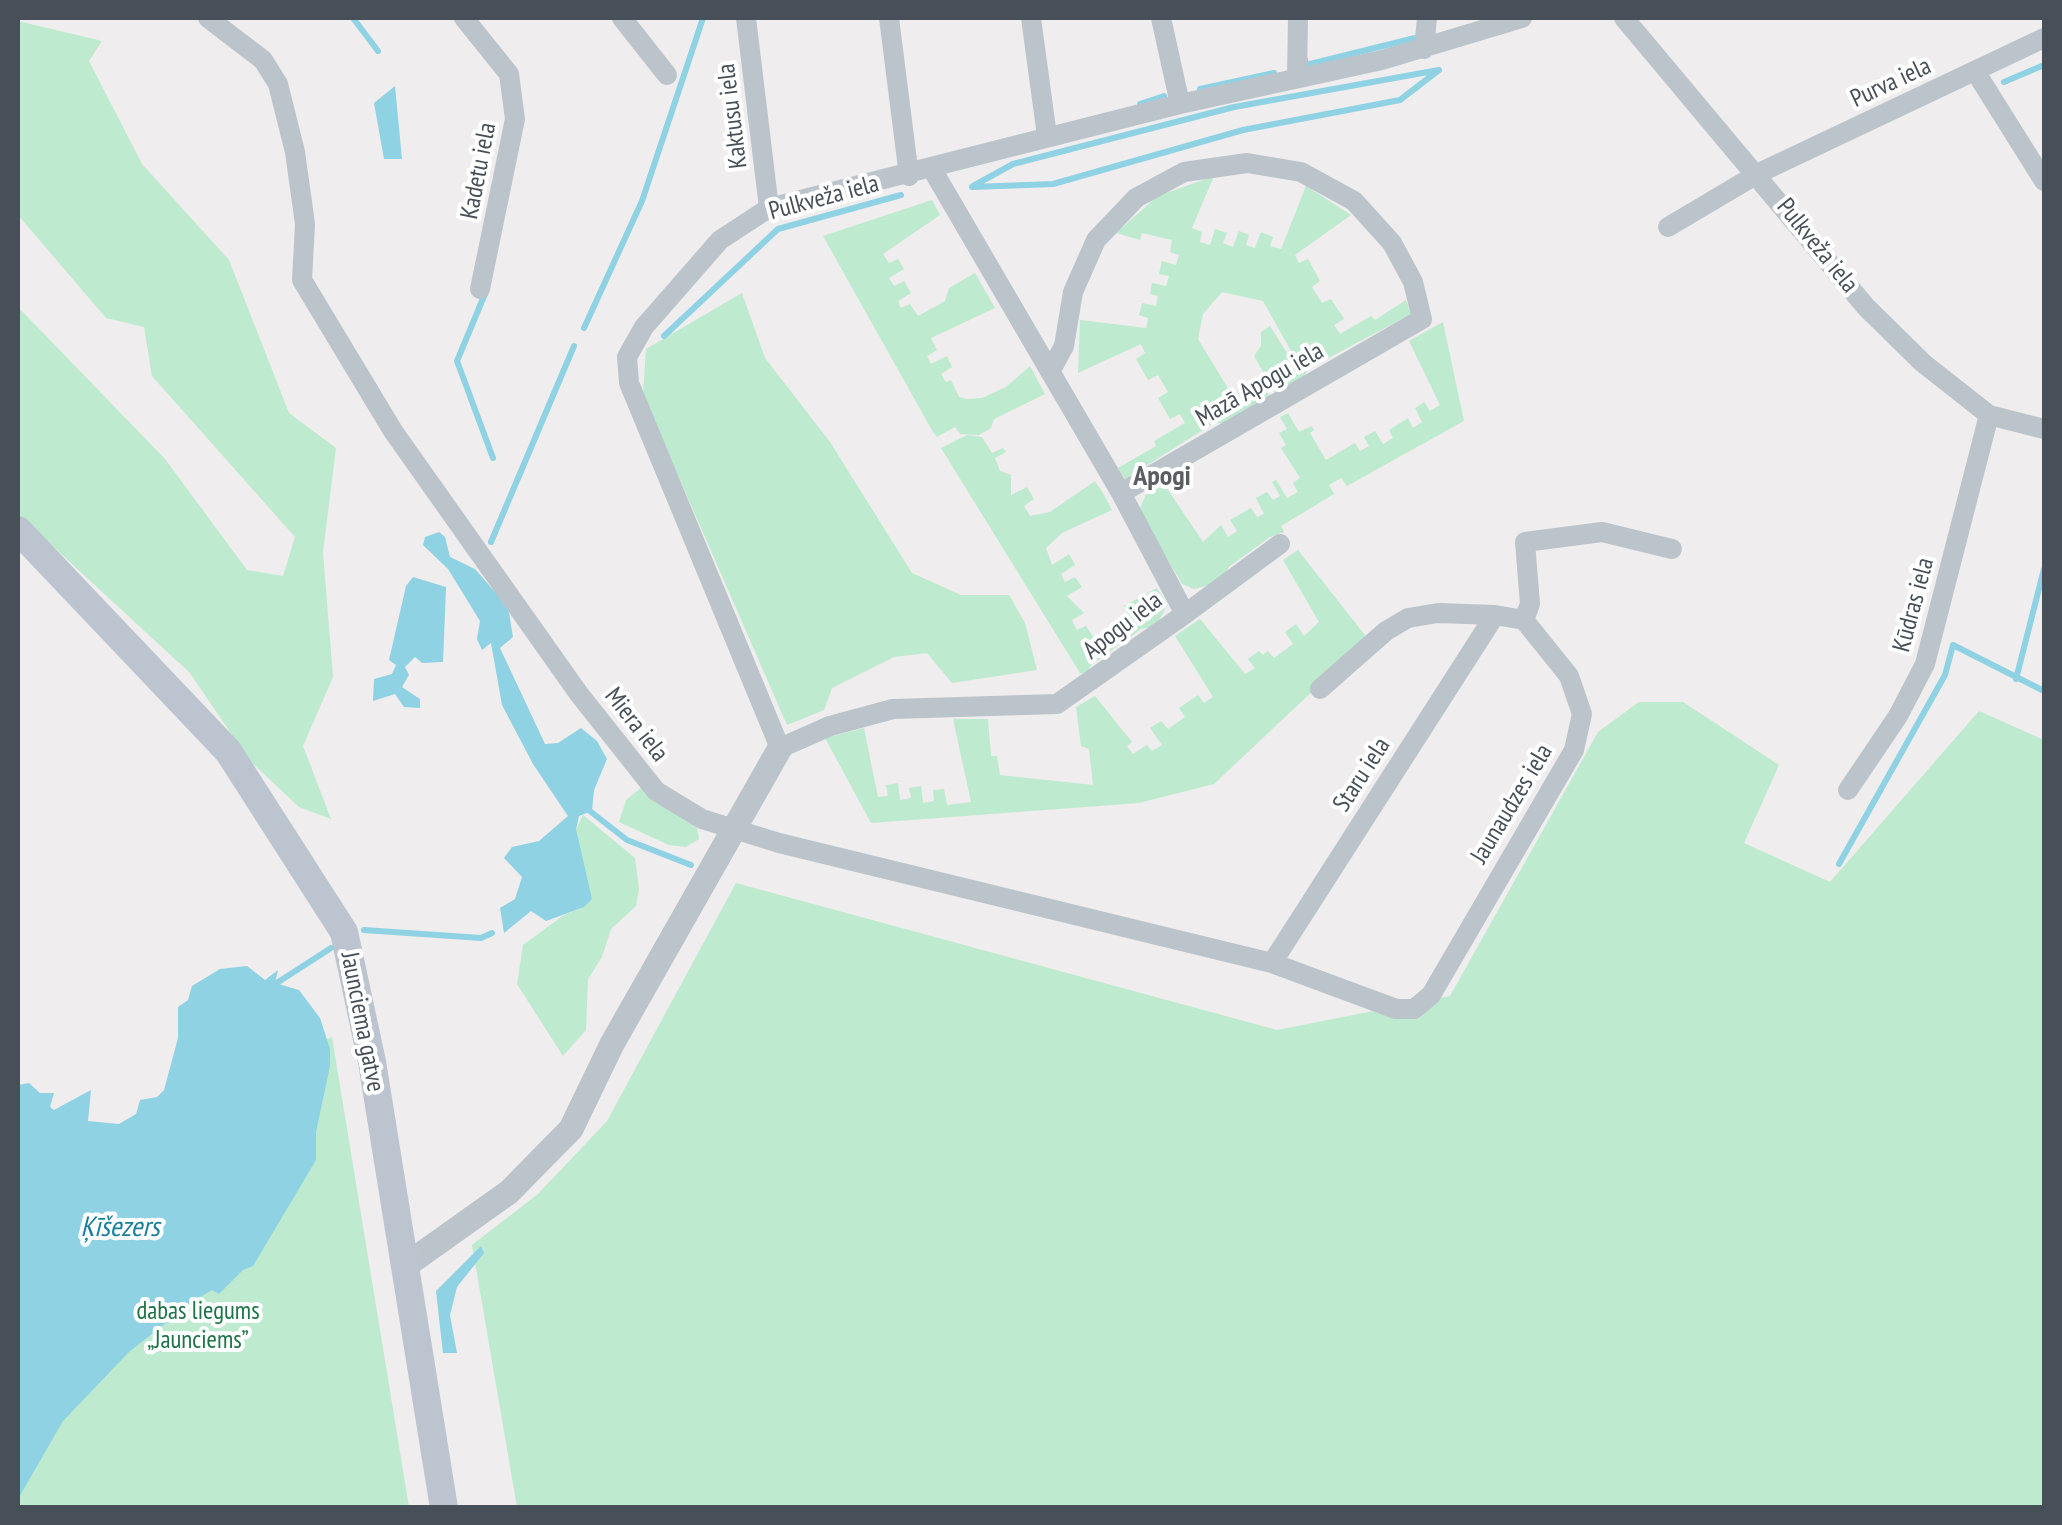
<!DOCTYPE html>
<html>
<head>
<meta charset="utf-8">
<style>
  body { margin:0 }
  #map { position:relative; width:2062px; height:1525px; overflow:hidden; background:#efeded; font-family:"PT Sans Narrow",sans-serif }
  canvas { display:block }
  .frame { position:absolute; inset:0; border:20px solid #475058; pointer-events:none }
</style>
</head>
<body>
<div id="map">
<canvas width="2062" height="1525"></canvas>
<div class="frame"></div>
</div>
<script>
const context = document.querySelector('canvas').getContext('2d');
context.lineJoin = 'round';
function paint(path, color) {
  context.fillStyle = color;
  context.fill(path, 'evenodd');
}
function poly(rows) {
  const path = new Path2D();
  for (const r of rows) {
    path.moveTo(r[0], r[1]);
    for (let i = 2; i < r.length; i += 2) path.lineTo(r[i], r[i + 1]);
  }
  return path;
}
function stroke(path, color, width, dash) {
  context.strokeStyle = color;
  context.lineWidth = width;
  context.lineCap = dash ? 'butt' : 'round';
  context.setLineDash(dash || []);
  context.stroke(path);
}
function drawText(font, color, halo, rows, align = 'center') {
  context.font = font + ' "PT Sans Narrow",sans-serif';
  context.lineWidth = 8;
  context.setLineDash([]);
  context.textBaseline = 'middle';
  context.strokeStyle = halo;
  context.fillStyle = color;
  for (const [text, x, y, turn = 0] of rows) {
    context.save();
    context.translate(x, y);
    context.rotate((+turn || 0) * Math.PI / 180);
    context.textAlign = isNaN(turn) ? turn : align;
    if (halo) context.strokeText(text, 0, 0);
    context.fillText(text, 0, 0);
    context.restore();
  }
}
const green = poly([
  [18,21,102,41,89,61,142,164,229,260,289,413,336,448,323,552,333,677,303,746,331,819,299,807,249,760,190,673,21,517,18,508,18,307,165,459,247,570,283,576,295,537,152,376,144,327,106,318,18,215],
  [1214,176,1192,228,1202,232,1200,242,1210,245,1215,229,1227,233,1223,243,1233,247,1239,231,1249,235,1246,245,1255,248,1261,232,1273,237,1270,246,1281,249,1306,186,1351,215,1295,255,1299,263,1308,259,1320,281,1312,287,1322,303,1331,299,1344,319,1334,325,1340,334,1371,316,1375,320,1406,300,1411,314,1308,369,1302,380,1276,394,1270,381,1291,370,1295,358,1263,301,1222,292,1203,314,1198,339,1232,395,1244,398,1263,385,1271,397,1227,423,1214,423,1125,479,1118,468,1156,446,1154,441,1185,423,1180,414,1170,419,1158,398,1168,392,1158,375,1148,380,1136,359,1145,353,1141,344,1078,373,1080,320,1146,328,1148,318,1139,315,1142,303,1156,306,1158,296,1150,294,1152,283,1166,286,1169,276,1159,274,1162,261,1176,265,1179,255,1170,252,1172,240,1142,233,1140,240,1116,233,1158,196],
  [932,200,940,215,883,254,889,263,898,259,904,269,889,278,894,286,904,281,911,293,898,301,901,308,910,304,918,316,945,301,949,288,975,273,995,308,931,338,937,350,927,356,931,364,947,356,952,367,941,374,946,382,951,380,959,397,967,399,982,398,1006,387,1030,366,1045,394,994,419,991,428,979,435,960,434,955,427,937,437,933,432,823,236],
  [742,293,765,358,830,442,912,573,961,595,1009,595,1025,623,1037,670,952,683,927,653,894,657,832,688,824,710,787,725,643,395,646,349],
  [1443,322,1464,421,1347,486,1341,478,1329,485,1334,494,1281,526,1284,532,1270,537,1230,566,1217,583,1194,589,1182,584,1139,511,1146,494,1164,484,1203,542,1221,525,1228,537,1237,531,1230,520,1251,508,1257,517,1264,514,1256,498,1267,492,1273,500,1280,496,1272,482,1276,480,1287,498,1298,492,1293,483,1300,478,1281,448,1286,445,1279,433,1287,429,1280,417,1288,413,1299,432,1312,426,1314,430,1310,433,1326,460,1355,443,1360,451,1369,446,1364,437,1375,431,1383,444,1393,438,1389,430,1408,418,1413,428,1422,422,1415,408,1424,402,1430,411,1440,405,1409,341],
  [1270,326,1290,358,1288,365,1266,377,1254,356,1261,346,1261,332],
  [967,435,982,437,992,453,1003,448,1006,452,995,458,1000,471,1011,475,1011,495,1027,487,1034,499,1024,506,1030,516,1050,512,1095,481,1103,493,1112,510,1062,533,1046,548,1052,565,1069,554,1075,565,1061,574,1065,582,1075,577,1082,587,1067,596,1084,613,1072,620,1077,630,1086,626,1094,638,1129,616,1124,606,1157,588,1167,605,1156,626,1141,629,1090,666,1089,674,1080,673,941,448],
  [1298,550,1368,639,1214,784,1139,803,871,823,825,738,864,728,878,797,888,796,886,785,898,783,900,800,911,798,909,788,921,786,923,803,934,801,933,790,944,789,947,805,971,802,953,719,988,719,991,756,997,756,1000,775,1093,785,1089,749,1081,746,1076,707,1095,696,1132,742,1127,746,1133,754,1147,745,1152,751,1162,745,1150,728,1161,721,1168,729,1185,717,1179,708,1198,695,1204,703,1213,697,1175,636,1200,619,1245,674,1255,668,1248,659,1259,651,1263,655,1268,651,1274,658,1293,644,1285,632,1296,624,1304,636,1319,622,1283,560],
  [1639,702,1683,702,1779,765,1744,843,1830,882,1979,711,2044,740,2044,1507,517,1507,472,1245,538,1194,607,1121,736,883,1277,1030,1450,996,1598,732],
  [641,788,697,828,699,839,686,847,669,845,619,822,626,800],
  [583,815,635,858,639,889,636,906,611,929,602,957,588,979,586,1030,563,1056,517,984,523,945,564,915,584,907,576,829],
  [332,1037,409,1507,18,1508,18,1219,264,1066]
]);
const water = poly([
  [395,86,402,159,384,159,374,103],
  [439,532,445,537,450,557,475,569,508,607,513,637,500,648,545,744,558,743,581,728,597,741,607,759,594,790,592,811,579,816,576,829,592,899,584,907,546,921,531,911,504,933,500,908,515,899,522,877,504,858,512,847,539,841,568,816,533,764,502,705,491,643,482,650,477,639,480,621,448,569,423,545,425,537],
  [413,577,446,587,443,662,422,663,415,657,405,667,409,675,402,687,420,699,420,708,404,707,395,694,373,701,374,679,392,674,396,665,389,660,406,586],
  [247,966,265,980,278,970,275,983,299,990,320,1018,330,1049,330,1066,316,1132,316,1160,253,1266,243,1270,219,1294,212,1290,194,1301,129,1352,63,1421,18,1499,18,1085,29,1083,40,1093,54,1093,50,1107,54,1110,91,1090,88,1121,119,1124,136,1114,140,1100,157,1097,164,1090,178,1038,178,1007,188,1000,192,986,220,969],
  [481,1246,484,1253,457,1287,450,1315,457,1353,443,1353,436,1291]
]);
const stream = poly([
  [353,18,378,51],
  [1305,59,1306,65,1415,38],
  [2004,82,2044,65],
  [1200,89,1274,73],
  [1140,104,1164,96],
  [973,186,1013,164,1234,107,1439,70],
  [972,187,1053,184,1243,130,1400,100,1439,70],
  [487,289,457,361,493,458],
  [584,328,642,201,703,18],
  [664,336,778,229,901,195],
  [491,542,574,346],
  [2016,679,2044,569],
  [586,808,627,840,691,865],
  [1839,864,1945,675,1953,645,2044,691],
  [364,930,481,938,492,933],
  [269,988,331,948]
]);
const minor = poly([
  [208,18,263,60,278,84,295,152,305,224,302,280,393,431,579,694,656,791,702,819,779,843,1272,963,1396,1009,1414,1009,1431,995,1574,750,1582,714,1569,676,1524,620,1495,615,1438,613,1408,618,1386,631,1320,689],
  [464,18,509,74,515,119,480,289],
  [622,18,667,75],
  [746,18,769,208],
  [889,18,909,176],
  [1031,18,1047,136],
  [1161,18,1180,104],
  [1624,18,1866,307,1923,363,1989,415,2044,429],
  [1424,49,1427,18],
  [1975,71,2044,181],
  [1297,76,1298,18],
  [932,169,1121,493,1185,614,1057,704,893,709,830,726,780,748,629,383,627,357,644,327,720,240,769,208,1180,104,1382,60,1522,18],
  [1668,227,1759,173,2044,38],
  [1050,372,1064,346,1073,292,1096,240,1136,198,1184,172,1247,163,1301,172,1354,201,1392,243,1413,282,1422,319,1121,493],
  [1185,614,1280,544],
  [1524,620,1530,604,1525,542,1602,532,1672,549],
  [1848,790,1898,716,1925,664,1989,415],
  [1272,963,1495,615]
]);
const tertiary = poly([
  [405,1266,509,1192,571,1129,612,1044,780,748]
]);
const secondary = poly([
  [18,530,228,751,344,932,372,1062,444,1508]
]);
const streetNames = [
  ["Purva iela",1891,83,-25],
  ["Kaktusu iela",733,116,-97],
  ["Kadetu iela",479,171,-79],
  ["Pulkveža iela",824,198,-15],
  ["Pulkveža iela",1817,246,51],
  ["Mazā Apogu iela",1260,385,-30],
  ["Kūdras iela",1914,605,-75],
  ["Apogu iela",1123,626,-38],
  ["Miera iela",636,725,52],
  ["Staru iela",1362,775,-57],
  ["Jaunaudzes iela",1512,804,-59],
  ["Jaunciema gatve",362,1022,79]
];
const parkNames = [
  ["dabas liegums",198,1312],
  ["„Jaunciems”",198,1341]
];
const neighbourhoodNames = [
  ["Apogi",1162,477]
];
const waterNames = [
  ["Ķīšezers",120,1228]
];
paint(green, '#beeacf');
paint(water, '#8fd2e3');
stroke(stream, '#8fd2e3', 6);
stroke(minor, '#bcc4cb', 20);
stroke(tertiary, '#bcc4cb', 25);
stroke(secondary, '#bcc5cf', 28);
drawText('25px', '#475058', '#fff', streetNames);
drawText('25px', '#1f7348', '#fff', parkNames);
drawText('bold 28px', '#5a5d61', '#fff', neighbourhoodNames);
drawText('italic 28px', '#197f9a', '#fff', waterNames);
</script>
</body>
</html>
